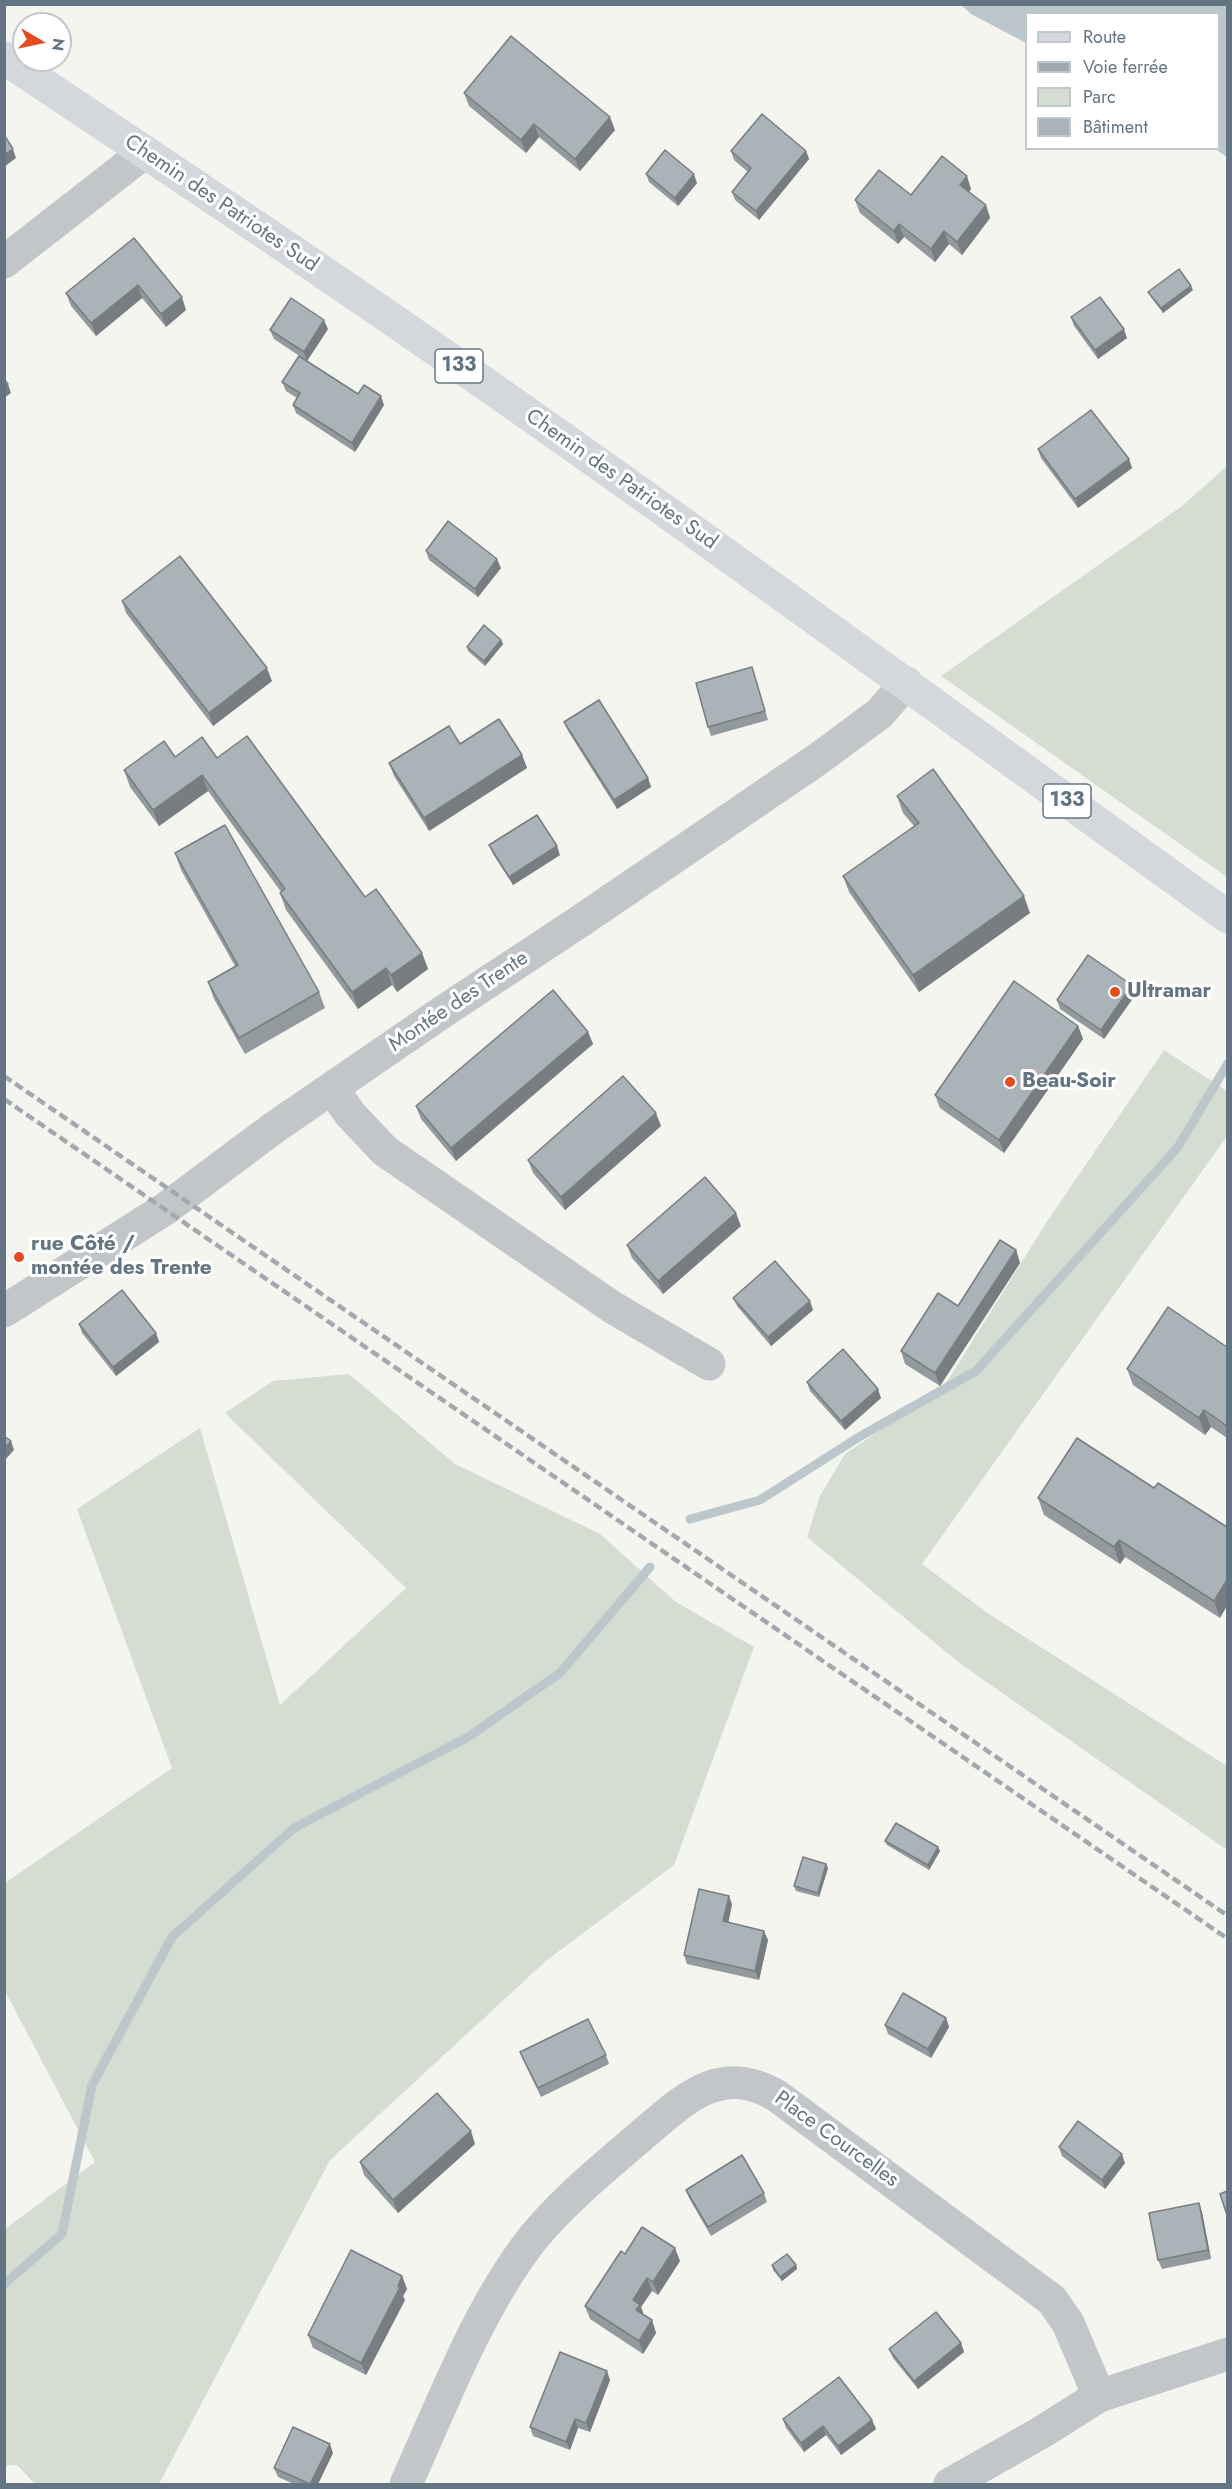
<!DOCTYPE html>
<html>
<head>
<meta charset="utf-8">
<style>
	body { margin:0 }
	#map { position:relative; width:1232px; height:2489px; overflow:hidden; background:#f5f5f0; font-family:Jost,sans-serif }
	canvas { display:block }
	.frame { position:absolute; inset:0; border:6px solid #637582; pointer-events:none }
	.legend { position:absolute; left:1025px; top:12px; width:195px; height:138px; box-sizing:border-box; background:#fff; border:2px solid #c1c8cd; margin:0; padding:8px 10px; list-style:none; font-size:18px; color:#637582 }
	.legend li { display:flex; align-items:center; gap:12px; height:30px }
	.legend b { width:30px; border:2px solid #c1c8cd }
	.north { position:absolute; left:12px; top:12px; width:60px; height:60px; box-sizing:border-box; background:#fff; border:2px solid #c1c8cd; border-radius:50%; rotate:99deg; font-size:16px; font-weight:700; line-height:24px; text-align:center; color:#637582 }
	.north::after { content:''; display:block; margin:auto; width:21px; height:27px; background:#e64b1f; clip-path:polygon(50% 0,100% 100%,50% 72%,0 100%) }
</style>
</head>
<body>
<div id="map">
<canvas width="1232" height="2489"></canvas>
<div class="frame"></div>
<ul class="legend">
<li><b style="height:8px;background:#d4d8dc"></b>Route</li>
<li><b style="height:8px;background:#a2a9ae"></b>Voie ferrée</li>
<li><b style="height:16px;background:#d5dcd1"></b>Parc</li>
<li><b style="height:16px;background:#aab3b7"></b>Bâtiment</li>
</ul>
<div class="north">N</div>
</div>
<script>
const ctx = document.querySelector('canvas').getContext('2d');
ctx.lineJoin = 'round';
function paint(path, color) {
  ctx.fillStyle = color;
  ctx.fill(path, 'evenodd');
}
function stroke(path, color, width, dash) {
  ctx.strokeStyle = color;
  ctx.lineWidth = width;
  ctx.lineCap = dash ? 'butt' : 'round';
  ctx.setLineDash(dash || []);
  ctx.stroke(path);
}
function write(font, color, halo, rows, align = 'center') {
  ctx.font = font + ' Jost,sans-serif';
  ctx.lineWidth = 6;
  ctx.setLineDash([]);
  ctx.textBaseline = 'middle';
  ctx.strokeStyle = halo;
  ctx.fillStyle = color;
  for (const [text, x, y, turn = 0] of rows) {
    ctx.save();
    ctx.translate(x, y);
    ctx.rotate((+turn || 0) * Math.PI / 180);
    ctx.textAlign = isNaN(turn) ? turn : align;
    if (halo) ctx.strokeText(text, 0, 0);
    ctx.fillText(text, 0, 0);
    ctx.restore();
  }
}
const green = new Path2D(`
	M1227,466V877L941,676L1182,506Z
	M1164,1050L1227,1091V1136L922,1564L989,1614L1227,1766V1850L958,1662L807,1537L820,1496L845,1454L943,1388L1048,1220Z
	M349,1374L455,1464L600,1534L676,1602L754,1647L674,1865L547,1960L330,2160L159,2484H35L17,2465L5,2466V2229L95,2162L5,1991V1883L172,1768L77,1509L200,1428L280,1705L406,1588L225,1413L273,1381Z`);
const water = new Path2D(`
	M961,5H1227V157L1215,149L1218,148V14H1026V43L971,14Z`);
const stream = new Path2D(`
	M690,1519L760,1500L859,1437L976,1371L1178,1147L1228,1063
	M4,2284L62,2234L92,2085L172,1937L294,1828L468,1737L560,1673L650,1567`);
const minor = new Path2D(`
	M4,262L145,152
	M332,1088L350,1114L385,1151L612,1307L709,1364
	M4,1311L165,1209L275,1127L444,1011L579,922L818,759L880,713L906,683
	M406,2484C442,2405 479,2306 533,2238C565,2199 604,2168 642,2135C685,2099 720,2062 777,2096L1052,2300L1068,2323L1099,2396
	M950,2484L1042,2432L1099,2396L1228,2354`);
const major = new Path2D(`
	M4,58C175,172 346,286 514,404C754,572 990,746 1228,917`);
const rail = new Path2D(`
	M4,1076L1228,1916
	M4,1099L1228,1939`);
const wall = new Path2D(`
	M464,93L615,130L580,171L539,137L526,153L469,106Z
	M731,151H806L809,159L759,220L735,200L732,192L748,172L734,160Z
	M646,174L697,183L678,206L649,182Z
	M971,189L969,192L986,205L990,218L962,255L949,244L935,262L904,237L898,244L860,213L855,200Z
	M134,238L186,310L166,327L142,298L96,336L71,306L66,293Z
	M1193,290L1163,313L1150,296L1148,292Z
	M1071,317L1127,338L1098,359L1074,326Z
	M328,329L307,361L274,339L270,330Z
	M282,382L358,394L384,405L355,452L296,413L293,405L297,398L286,391Z
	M1038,449L1129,459L1132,468L1078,508L1041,458Z
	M426,551L501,568L478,597L429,560Z
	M122,601L272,681L213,726L126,613Z
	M501,640L503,644L485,666L468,651L467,647Z
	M752,667L768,720L711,736L708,727Z
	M564,722L648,778L651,787L617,809L568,731Z
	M460,744L522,755L527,768L429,831L394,776L389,763Z
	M175,757L217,758L422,953L428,969L397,992L392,985L358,1009L286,910L280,893L281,892L208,791L159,826L130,787L124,770Z
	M897,796L1030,913L919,992L849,892L843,876L914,826L903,813Z
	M489,845L560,855L513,885L493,854Z
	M175,853L319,992L325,1008L245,1054L214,999L208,982L235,966L181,870Z
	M1136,994L1104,1039L1060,1009L1057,1000Z
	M1078,1026L1083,1039L1004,1153L940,1108L935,1095Z
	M588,1032L593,1044L456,1161L421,1119L416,1106Z
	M661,1126L565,1210L533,1173L528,1160Z
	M741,1226L663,1294L632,1258L627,1245Z
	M1016,1250L1020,1263L940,1386L905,1364L901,1351L958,1306Z
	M733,1298L813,1310L771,1346L737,1306Z
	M79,1324L156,1333L159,1342L116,1376L82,1333Z
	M1227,1347V1438L1211,1427L1205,1435L1133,1385L1127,1369Z
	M807,1382L881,1398L845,1430L810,1391Z
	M1154,1488L1227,1527L1220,1618L1125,1557L1120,1564L1044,1515L1038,1498Z
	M885,1841L938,1847L940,1851L929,1870L887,1845Z
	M828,1868L819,1897L796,1891L794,1886Z
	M732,1904L728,1922L768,1940L759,1980L687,1964L684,1955Z
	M946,2018L949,2027L931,2058L888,2034L885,2025Z
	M520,2052L606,2055L609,2064L541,2097L523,2060Z
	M475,2144L398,2213L364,2175L360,2162Z
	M1059,2147L1125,2163L1105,2189L1062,2156Z
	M686,2190L764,2193L767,2202L711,2236L689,2198Z
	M1199,2203L1202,2212L1211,2259L1162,2269L1158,2260Z
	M625,2254L680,2261L658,2295L652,2291L641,2307L644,2316L652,2320L656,2333L643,2354L590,2319L585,2306Z
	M772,2265H796L797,2269L782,2281L773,2270Z
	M402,2276L407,2289L403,2296L405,2300L366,2375L313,2348L308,2335Z
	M961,2343L964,2352L918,2389L893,2358L889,2349Z
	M610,2380L590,2432L578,2428L570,2450L533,2436L530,2427Z
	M783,2419L872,2420L876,2429L841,2455L826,2435L804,2452L786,2428Z
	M333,2453L318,2484H294L278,2477L274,2468Z`);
const shadedWall = new Path2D(`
	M610,117L615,130L580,171L575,159Z
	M534,124L539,137L526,153L521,140Z
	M13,149L16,158L4,167V155Z
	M806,151L809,159L759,220L756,211Z
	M694,174L697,183L678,206L675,198Z
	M967,176L971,189L965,198L960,185Z
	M986,205L990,218L962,255L957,242Z
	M899,224L904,237L898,244L894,231Z
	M944,231L949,244L935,262L931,249Z
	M138,285L142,298L96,336L91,323Z
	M1191,286L1193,290L1163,313L1161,308Z
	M182,297L186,310L166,327L161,314Z
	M324,320L328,329L307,361L304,352Z
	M1124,329L1127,338L1098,359L1095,350Z
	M8,384L11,393L4,398V386Z
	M381,396L384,405L355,452L352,443Z
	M1129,459L1132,468L1078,508L1075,499Z
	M497,559L501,568L478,597L475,589Z
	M501,640L503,644L485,666L484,661Z
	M267,668L272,681L213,726L209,713Z
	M522,755L527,768L429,831L424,818Z
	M202,775L208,791L159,826L153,810Z
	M648,778L651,787L617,809L614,800Z
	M557,846L560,855L513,885L509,877Z
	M1024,896L1030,913L919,992L913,975Z
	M422,953L428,969L397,992L391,975Z
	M386,968L392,985L358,1009L352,992Z
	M1132,985L1136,994L1104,1039L1101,1030Z
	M1078,1026L1083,1039L1004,1153L999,1140Z
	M588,1032L593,1044L456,1161L451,1148Z
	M656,1113L661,1126L565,1210L561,1197Z
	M736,1213L741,1226L663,1294L658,1281Z
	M1016,1250L1020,1263L940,1386L935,1373Z
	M810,1301L813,1310L771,1346L768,1337Z
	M156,1333L159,1342L116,1376L113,1367Z
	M878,1389L881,1398L845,1430L841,1421Z
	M1204,1410L1211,1427L1205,1435L1199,1418Z
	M11,1441L14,1450L4,1461V1449Z
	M1119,1540L1125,1557L1120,1564L1114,1547Z
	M1227,1580V1606L1220,1618L1214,1601Z
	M938,1847L940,1851L929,1870L928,1865Z
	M826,1864L828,1868L819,1897L818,1893Z
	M729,1896L732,1904L727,1930L723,1921Z
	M764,1931L768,1940L759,1980L755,1971Z
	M946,2018L949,2027L931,2058L928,2049Z
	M471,2131L475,2144L398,2213L393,2200Z
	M1122,2154L1125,2163L1105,2189L1102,2180Z
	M1199,2203L1202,2212L1211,2259L1208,2250Z
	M675,2248L680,2261L658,2295L653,2282Z
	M796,2265L797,2269L782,2281L780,2277Z
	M402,2276L407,2289L403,2296L405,2300L366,2375L361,2363Z
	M647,2278L652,2291L641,2307L645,2318L641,2323L633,2300Z
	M652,2320L656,2333L643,2354L639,2341Z
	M961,2343L964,2352L918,2389L914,2381Z
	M607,2371L610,2380L590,2432L586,2423Z
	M575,2419L578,2428L570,2450L566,2442Z
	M872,2420L876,2429L841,2455L838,2446Z
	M823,2426L826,2435L804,2452L801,2443Z
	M330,2444L333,2453L318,2484H310Z`);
const building = new Path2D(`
	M511,36L610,117L575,159L534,124L521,140L464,93Z
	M762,114L806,151L756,211L732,192L751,168L731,151Z
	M4,135L13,149L4,155Z
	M665,150L694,174L675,198L646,174Z
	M942,156L967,176L960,185L986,205L957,242L944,231L931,249L899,224L894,231L855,200L879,170L911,195Z
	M134,238L182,297L161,314L138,285L91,323L66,293Z
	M1179,269L1191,286L1161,308L1148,292Z
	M1100,297L1124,329L1095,350L1071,317Z
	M291,298L324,320L304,352L270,330Z
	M299,356L358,394L364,385L381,396L352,443L293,405L300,393L282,382Z
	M4,379L8,384L4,386Z
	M1091,410L1129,459L1075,499L1038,449Z
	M448,521L497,559L475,589L426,551Z
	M180,556L267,668L209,713L122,601Z
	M484,625L501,640L484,661L467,647Z
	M752,667L765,711L708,727L696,683Z
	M599,700L648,778L614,800L564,722Z
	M499,719L522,755L424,818L389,763L449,726L460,744Z
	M247,736L365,897L376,889L422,953L391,975L386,968L352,992L280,893L285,889L202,775L153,810L124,770L164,741L175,757L202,737L217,758Z
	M933,769L1024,896L913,975L843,876L919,823L897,796Z
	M537,815L557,846L509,877L489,845Z
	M225,825L319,992L239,1038L208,982L238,965L175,853Z
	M1088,955L1132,985L1101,1030L1057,1000Z
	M1014,981L1078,1026L999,1140L935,1095Z
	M553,990L588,1032L451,1148L416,1106Z
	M623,1076L656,1113L561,1197L528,1160Z
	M705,1177L736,1213L658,1281L627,1245Z
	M1000,1240L1016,1250L935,1373L901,1351L938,1293L958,1306Z
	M775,1261L810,1301L768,1337L733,1298Z
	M122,1290L156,1333L113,1367L79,1324Z
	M1168,1307L1227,1347V1426L1204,1410L1199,1418L1127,1369Z
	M843,1349L878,1389L841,1421L807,1382Z
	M4,1436L11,1441L4,1449Z
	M1077,1438L1154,1488L1158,1483L1227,1527V1580L1214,1601L1119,1540L1114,1547L1038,1498Z
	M896,1823L938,1847L928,1865L885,1841Z
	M803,1857L826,1864L818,1893L794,1886Z
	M699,1889L729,1896L723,1921L764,1931L755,1971L684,1955Z
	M903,1993L946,2018L928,2049L885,2025Z
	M588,2019L606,2055L538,2088L520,2052Z
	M437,2093L471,2131L393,2200L360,2162Z
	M1078,2121L1122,2154L1102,2180L1059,2147Z
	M742,2155L764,2193L708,2227L686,2190Z
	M1227,2191V2215L1220,2194Z
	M1199,2203L1208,2250L1158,2260L1149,2213Z
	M642,2227L675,2248L653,2282L647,2278L633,2300L640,2305L636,2310L652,2320L639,2341L585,2306L621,2251L625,2254Z
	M351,2250L402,2276L398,2286L400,2287L361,2363L308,2335Z
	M787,2254L796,2265L780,2277L772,2265Z
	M936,2312L961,2343L914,2381L889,2349Z
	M560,2352L607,2371L586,2423L575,2419L566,2442L530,2427Z
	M839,2377L872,2420L838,2446L823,2426L801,2443L783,2419Z
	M293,2427L330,2444L310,2484L274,2468Z`);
const markers = [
	[1115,992,6,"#e64b1f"],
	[1010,1082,6,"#e64b1f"],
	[19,1257,6,"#e64b1f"]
];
const shields = [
	[459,366,48],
	[1067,801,48]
];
const shieldNames = [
	["133",459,366],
	["133",1067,801]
];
const streetNames = [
	["Chemin des Patriotes Sud",221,204,34],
	["Chemin des Patriotes Sud",621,480,35],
	["Montée des Trente",459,1002,-34],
	["Place Courcelles",836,2140,36]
];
const poiNames = [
	["Ultramar",1127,992],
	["Beau-Soir",1022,1082],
	["rue Côté /",31,1245],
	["montée des Trente",31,1269]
];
paint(green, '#d5dcd1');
paint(water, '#bbc7cb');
stroke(stream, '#bbc7cb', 9);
stroke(minor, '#c2c6c9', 33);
stroke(major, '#d4d8dc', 33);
stroke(rail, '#a2a9ae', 4.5, [9, 4.5]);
paint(wall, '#929a9d');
paint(shadedWall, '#777d80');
paint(building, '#aab3b7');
stroke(building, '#777d80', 1.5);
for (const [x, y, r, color] of markers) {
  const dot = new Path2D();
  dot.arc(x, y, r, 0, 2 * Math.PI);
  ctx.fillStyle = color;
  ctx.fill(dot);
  stroke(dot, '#fff', 2);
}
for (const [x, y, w] of shields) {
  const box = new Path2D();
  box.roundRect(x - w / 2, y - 17, w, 34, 4.5);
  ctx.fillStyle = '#fff';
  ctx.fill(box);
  stroke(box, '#637582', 1.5);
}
write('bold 20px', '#637582', null, shieldNames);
write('21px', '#637582', '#fff', streetNames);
write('bold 21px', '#637582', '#fff', poiNames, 'left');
</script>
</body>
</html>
